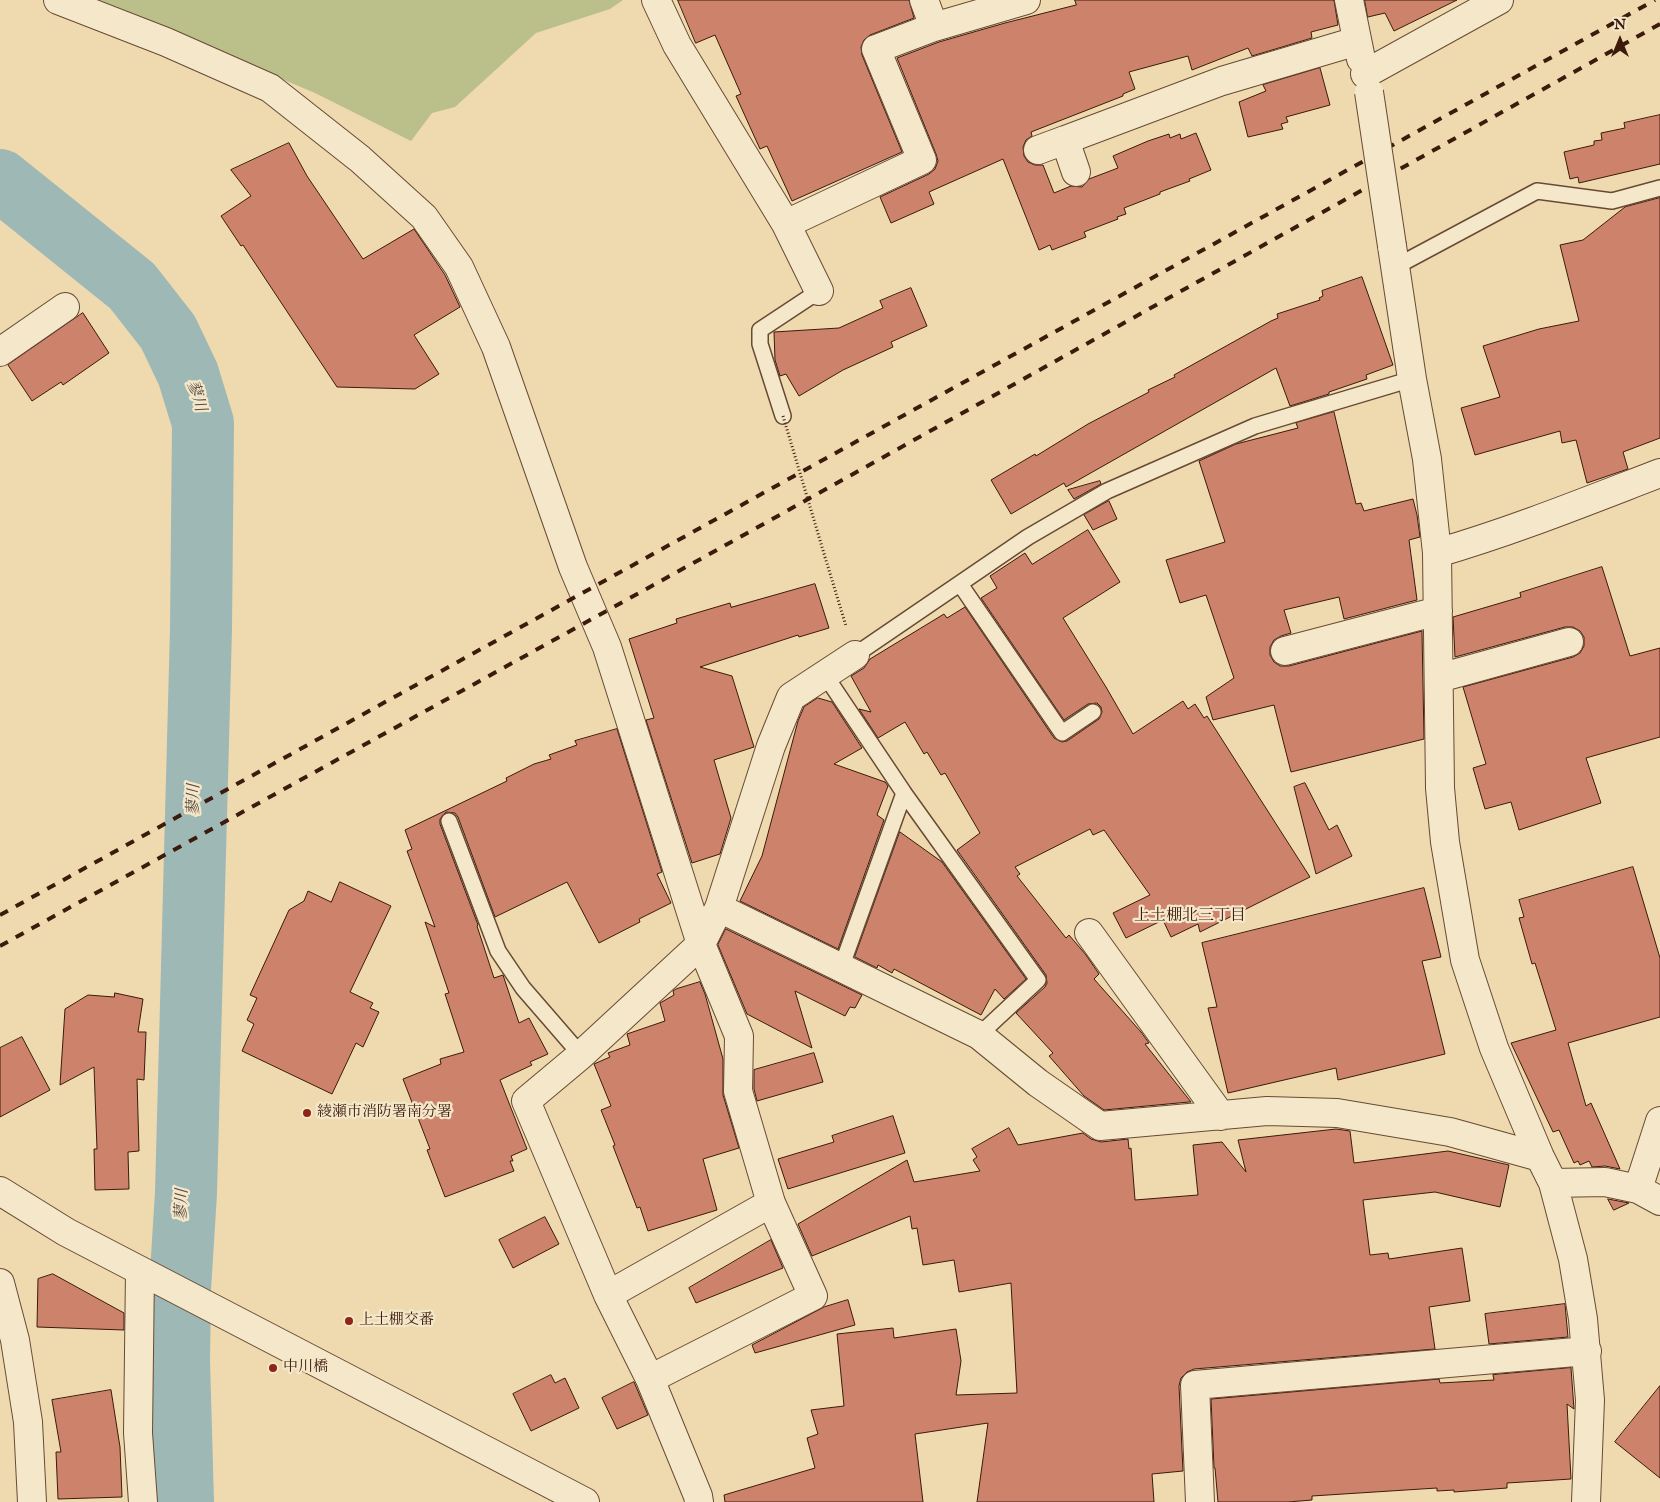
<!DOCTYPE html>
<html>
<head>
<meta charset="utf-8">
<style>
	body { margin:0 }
	#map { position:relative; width:1660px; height:1502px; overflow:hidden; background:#eedaae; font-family:"IM FELL English",serif }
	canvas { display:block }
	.north { position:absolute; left:1595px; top:15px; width:50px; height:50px; -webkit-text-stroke:4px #f4e7ca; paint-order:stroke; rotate:0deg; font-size:14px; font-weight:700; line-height:20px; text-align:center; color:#3c1a0c }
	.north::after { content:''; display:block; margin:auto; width:18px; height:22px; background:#3c1a0c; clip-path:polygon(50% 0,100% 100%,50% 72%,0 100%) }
</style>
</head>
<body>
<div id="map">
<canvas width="1660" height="1502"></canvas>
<div class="north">N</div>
</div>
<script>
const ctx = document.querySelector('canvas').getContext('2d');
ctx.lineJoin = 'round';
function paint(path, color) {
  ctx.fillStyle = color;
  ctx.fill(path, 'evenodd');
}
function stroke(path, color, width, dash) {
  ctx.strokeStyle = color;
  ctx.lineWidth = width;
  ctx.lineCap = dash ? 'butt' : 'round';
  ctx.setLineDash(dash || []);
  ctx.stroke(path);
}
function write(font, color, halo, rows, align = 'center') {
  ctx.font = font + ' "IM FELL English","Noto Serif JP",serif';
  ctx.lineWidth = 4.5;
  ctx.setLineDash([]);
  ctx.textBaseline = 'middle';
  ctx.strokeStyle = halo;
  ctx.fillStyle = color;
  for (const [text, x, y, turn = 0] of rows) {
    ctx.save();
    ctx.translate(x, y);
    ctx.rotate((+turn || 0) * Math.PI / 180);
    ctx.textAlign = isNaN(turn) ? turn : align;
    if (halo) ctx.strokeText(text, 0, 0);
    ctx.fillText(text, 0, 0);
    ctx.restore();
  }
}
const green = new Path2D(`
	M95,0H623L610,9L536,33L455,107L432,113L411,141L315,93Z`);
const river = new Path2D(`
	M0,180L132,286L168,332L188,374L203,423L201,629L193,928L186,1193L180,1289L179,1360L183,1502`);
const building = new Path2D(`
	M678,0H909L914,18L870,35L864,40L861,47L862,55L902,152L792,201L767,146L760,149L736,96L741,94L715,35L696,43Z
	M1075,0H1334L1338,25L1311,32L1312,38L1252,56L1248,48L1192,70L1188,56L1129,72L1135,89L1123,94V96L1031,132L1032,136L1026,140L1023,147L1024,156L1028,162L1035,165H1043L1054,193L1071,186L1082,187L1089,179L1118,168L1113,156L1148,141L1169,134L1170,138L1180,134L1181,139L1196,133L1211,170L1194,177L1189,179L1190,181L1160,192V194L1124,208L1126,214L1117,217L1118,219L1084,232L1086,237L1052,250L1050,245L1039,250L1003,159L929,192L934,204L891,223L880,197L929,174L935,169L938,161L936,154L897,58L939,42L1005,23L1076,5Z
	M1365,0H1457L1394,31L1385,13L1368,17Z
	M1320,68L1330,105L1286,117L1288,122L1281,124L1283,129L1248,137L1239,102L1266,91L1263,85Z
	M1660,115V164L1579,183L1578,177L1570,179L1564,152L1594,145V141L1602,140L1601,133L1625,128L1624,123Z
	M289,143L307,176L363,259L414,229L445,275L460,307L414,335L439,374L415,389L337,387L243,245L241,246L221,216L251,196L231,170Z
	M1660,198V438L1623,452L1628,469L1587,483L1576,440L1562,443L1560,431L1475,455L1461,408L1500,397L1483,346L1539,329L1579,321L1560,245L1583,240L1625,207Z
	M1362,277L1393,365L1366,375L1367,379L1329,392V394L1290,406L1276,368L1066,487L1064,483L1011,514L991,480L1035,454L1036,456L1088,424L1149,392L1148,390L1175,377L1174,375L1271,321L1278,318L1277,314L1320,300L1319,298L1323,296L1322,291Z
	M911,288L927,326L891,342L893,347L843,370L799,396L786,374L780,376L775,360L774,332L839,328L883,308L880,301Z
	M83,313L109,353L63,385L61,382L32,401L8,365Z
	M1334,412L1356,504L1361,503L1364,511L1413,499L1417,515L1420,537L1409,540L1417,600L1344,619L1339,597L1284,610L1291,633L1281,636L1274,640L1270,647V655L1274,662L1280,666H1289L1422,631L1424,739L1291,772L1274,705L1213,720L1206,697L1234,678L1206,595L1180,603L1166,560L1225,542L1199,461L1236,444L1298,428L1296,423Z
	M1100,481L1101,484L1074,499L1068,490Z
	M1109,501L1117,519L1093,530L1084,515Z
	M1088,530L1120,582L1063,618L1106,687L1133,734L1183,701L1188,709L1195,704L1204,718L1207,716L1310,877L1200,932L1198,924L1171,937L1163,920L1126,938L1113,913L1150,895L1104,830L1093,835L1090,829L1015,867L1020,874L1017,876L1066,938L1069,935L1086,955L1099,974L1094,979L1141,1032L1149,1043L1145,1044L1191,1102H1189L1104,1110L1084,1096L1049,1056L1053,1053L1016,1013L1045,987L1047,983L1046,975L957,850L980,833L945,773L941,775L927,752L924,754L905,722L878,738L859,709L871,712L851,676L864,668L870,659L944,614L947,618L965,607L1054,738L1062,742L1067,741L1099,719L1102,712L1101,707L1097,703L1088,704L1064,720L981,598L997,588L990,576L1025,553L1032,564Z
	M1602,567L1630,656L1660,648V737L1586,758L1601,803L1519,830L1511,802L1485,809L1473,768L1486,764L1463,687L1573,657L1580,653L1584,646V637L1580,631L1573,627H1565L1455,657L1453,617L1521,597L1520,593Z
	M815,584L829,628L799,637L798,635L700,667L732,676L754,747L714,760L731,818L720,854L692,863L646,720L654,718L629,639L677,623L676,619L730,603L731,607Z
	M818,698L832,702L862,748L834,764L885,782L888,786L877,815L884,820L838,949L740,901L762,856L798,721L804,707Z
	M617,729L662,872L657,874L671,903L639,919L640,922L599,943L567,882L495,917L458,817L455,813L446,812L440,819V824L478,925L477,926L494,978L503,975L519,1023L529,1018L548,1054L530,1062L532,1065L500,1080L527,1149L511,1156L513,1161H510L514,1171L445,1197L427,1150L430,1149L403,1079L441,1064L440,1059L464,1052L445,994L449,993L425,922L435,927L407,851L412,849L405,830L507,781L506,778L534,764L551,759L549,755L577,745L575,741Z
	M1305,783L1329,830L1337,825L1352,856L1316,874L1294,787Z
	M900,832L942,862L1026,979L1004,999L995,989L981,1015L894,969L892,973L878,965L877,968L855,957Z
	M1633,867L1660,958V1017L1568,1043L1586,1106L1591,1103L1620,1169L1605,1166L1592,1167L1589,1161L1580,1165L1578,1161L1574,1163L1559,1130L1553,1132L1511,1043L1556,1030L1535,963L1532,964L1519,918L1524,917L1519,900Z
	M340,882L391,906L350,992L373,1003L370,1008L379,1012L363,1047L356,1043L332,1094L242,1051L254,1024L247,1020L257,998L250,995L289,910L304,901L308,891L331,902Z
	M1424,888L1441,957L1422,961L1445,1054L1338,1080L1336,1068L1228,1093L1208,1008L1217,1007L1202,943Z
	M726,929L862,995L855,1008L850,1007L845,1016L795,991L812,1048L747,1014L718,945Z
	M700,982L705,994L723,1059V1095L739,1148L703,1159L717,1210L648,1231L640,1207L637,1208L613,1146L615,1145L601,1110L611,1106L594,1064L610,1057L608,1053L630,1045L627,1034L665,1021L660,1003L674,995L673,991L676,989Z
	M115,993L143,999L138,1032H146L144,1080L137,1079L139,1151L128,1152L129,1189L95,1190L94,1149H97L94,1067L60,1085L65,1009L88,995L114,997Z
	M22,1037L50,1090L0,1117V1048Z
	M814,1053L823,1082L757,1101L754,1089V1070Z
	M893,1116L905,1153L788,1189L778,1159L834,1142L832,1136Z
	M1009,1128L1018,1145L1083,1133L1091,1139L1101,1142L1128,1139L1129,1149L1131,1148L1135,1200L1198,1195L1193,1145L1222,1142L1246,1172L1238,1140L1336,1129L1350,1131L1354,1163L1448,1151L1509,1165L1500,1207L1435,1192L1363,1200L1370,1255L1388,1253L1389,1259L1462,1248L1470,1301L1429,1307L1435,1349L1194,1369L1187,1372L1181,1378L1179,1386L1183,1471L1152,1474L1154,1502H977L988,1423L915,1434L923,1502H725L724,1495L815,1468L807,1438L818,1434L811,1410L844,1406L837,1334L893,1328L894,1338L956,1329L961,1361L956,1395L1017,1393L1011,1283L959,1292L954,1260L923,1265L917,1228L912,1229L910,1216L812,1256L798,1224L907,1160L914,1182L980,1171L973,1160L977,1157L972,1149Z
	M1608,1199L1629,1203L1614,1210Z
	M545,1217L559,1244L513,1268L499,1240Z
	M771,1240L783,1268L696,1303L689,1288Z
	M53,1274L124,1313V1330L37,1327L38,1279Z
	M848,1300L855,1325L755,1353L752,1345L824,1307Z
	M1565,1304L1568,1337L1489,1344L1485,1314Z
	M1571,1368L1574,1409L1567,1404L1571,1479L1507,1483V1488L1454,1492V1490L1437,1491V1488L1312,1496V1500L1288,1502H1218L1215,1468H1214L1211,1399L1439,1379L1440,1383L1494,1380L1493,1375Z
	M551,1375L555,1383L565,1378L579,1408L531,1431L513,1394Z
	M634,1382L648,1415L617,1429L602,1398Z
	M1660,1386V1478L1615,1442Z
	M111,1390L120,1447L122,1497L58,1499L56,1452H61L52,1400Z`);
const path = new Path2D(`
	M825,557L846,626`);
const service = new Path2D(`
	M1395,267L1537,191L1612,201L1660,188
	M783,416L760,344V330L819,291
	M960,584L1062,733L1093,712
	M855,655L1028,537L1107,491L1255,426L1412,379
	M825,675L904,793L1038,980L979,1035
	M449,821L498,951L523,988L581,1055
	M841,968L904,793`);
const minor = new Path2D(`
	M58,0L166,42L270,88L360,159L424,217L459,267L496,347L573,567L607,647L701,944L739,1036L738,1091L771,1203L813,1296L650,1379
	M656,0L677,45L786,224L819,291
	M924,0L934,27L1026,0
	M1349,0L1361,59
	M1365,74L1499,0
	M1038,150L1065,140
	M1076,172L1065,140L1222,81L1357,41
	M786,224L922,160L876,49L934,27
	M1392,246L1412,379L1427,459L1437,553L1440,788L1445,842L1465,960L1494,1048L1540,1157L1553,1183L1573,1259L1583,1319L1590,1400L1586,1502
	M0,352L65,307
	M1437,553C1513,531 1587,501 1660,473
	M1285,651L1438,611
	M1439,678L1569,642
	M719,908L979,1035L1038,1083L1100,1126L1267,1111L1337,1113L1450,1132L1540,1157
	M1089,933L1221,1116
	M1553,1183L1605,1182L1638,1189L1660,1201
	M1638,1189L1660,1121
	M140,1271L138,1433L143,1502
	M0,1283L15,1340L28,1422L32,1502
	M608,1295L771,1203
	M699,1502L698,1496L650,1379L608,1295L526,1101L581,1055L701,944L719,908L771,746L791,697L855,655
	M1200,1502L1195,1385L1587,1351`);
const tertiary = new Path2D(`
	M0,1191L66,1232L585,1502`);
const rail = new Path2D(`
	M0,915L1655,0
	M0,946L715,551L1660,24`);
const pathBridge = new Path2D(`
	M783,416L825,557`);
const minorBridge = new Path2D(`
	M1369,92L1392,246`);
const markers = [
	[307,1113,5,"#8f2418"],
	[349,1321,5,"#8f2418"],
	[273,1368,5,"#8f2418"]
];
const poiNames = [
	["綾瀬市消防署南分署",317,1113],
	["上土棚交番",359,1321],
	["中川橋",283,1368]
];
const waterNames = [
	["蓼川",195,396,73],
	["蓼川",195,800,-89],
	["蓼川",183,1205,-88]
];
const neighbourhoodNames = [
	["上土棚北三丁目",1190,917]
];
paint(green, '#bbbf89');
stroke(river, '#9eb8b5', 62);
paint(building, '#cc826b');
stroke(building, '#3c1a0c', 1);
stroke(service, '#684a34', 18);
stroke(minor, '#684a34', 30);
stroke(tertiary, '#684a34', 30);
stroke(path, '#3c1a0c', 3, [1, 2.5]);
stroke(service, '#f4e7ca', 15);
stroke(minor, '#f4e7ca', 28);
stroke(tertiary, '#f4e7ca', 28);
stroke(rail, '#3c1a0c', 4, [9, 9]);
stroke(minorBridge, '#684a34', 30, []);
stroke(pathBridge, '#3c1a0c', 3, [1, 2.5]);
stroke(minorBridge, '#f4e7ca', 28);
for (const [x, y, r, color] of markers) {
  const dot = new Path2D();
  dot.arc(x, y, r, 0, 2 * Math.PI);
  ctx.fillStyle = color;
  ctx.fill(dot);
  stroke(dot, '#f4e7ca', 2);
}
write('15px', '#3c1a0c', '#f4e7ca', poiNames, 'left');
write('italic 16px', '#59493f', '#f4e7ca', waterNames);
write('16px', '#3c1a0c', '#f4e7ca', neighbourhoodNames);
</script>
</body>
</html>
